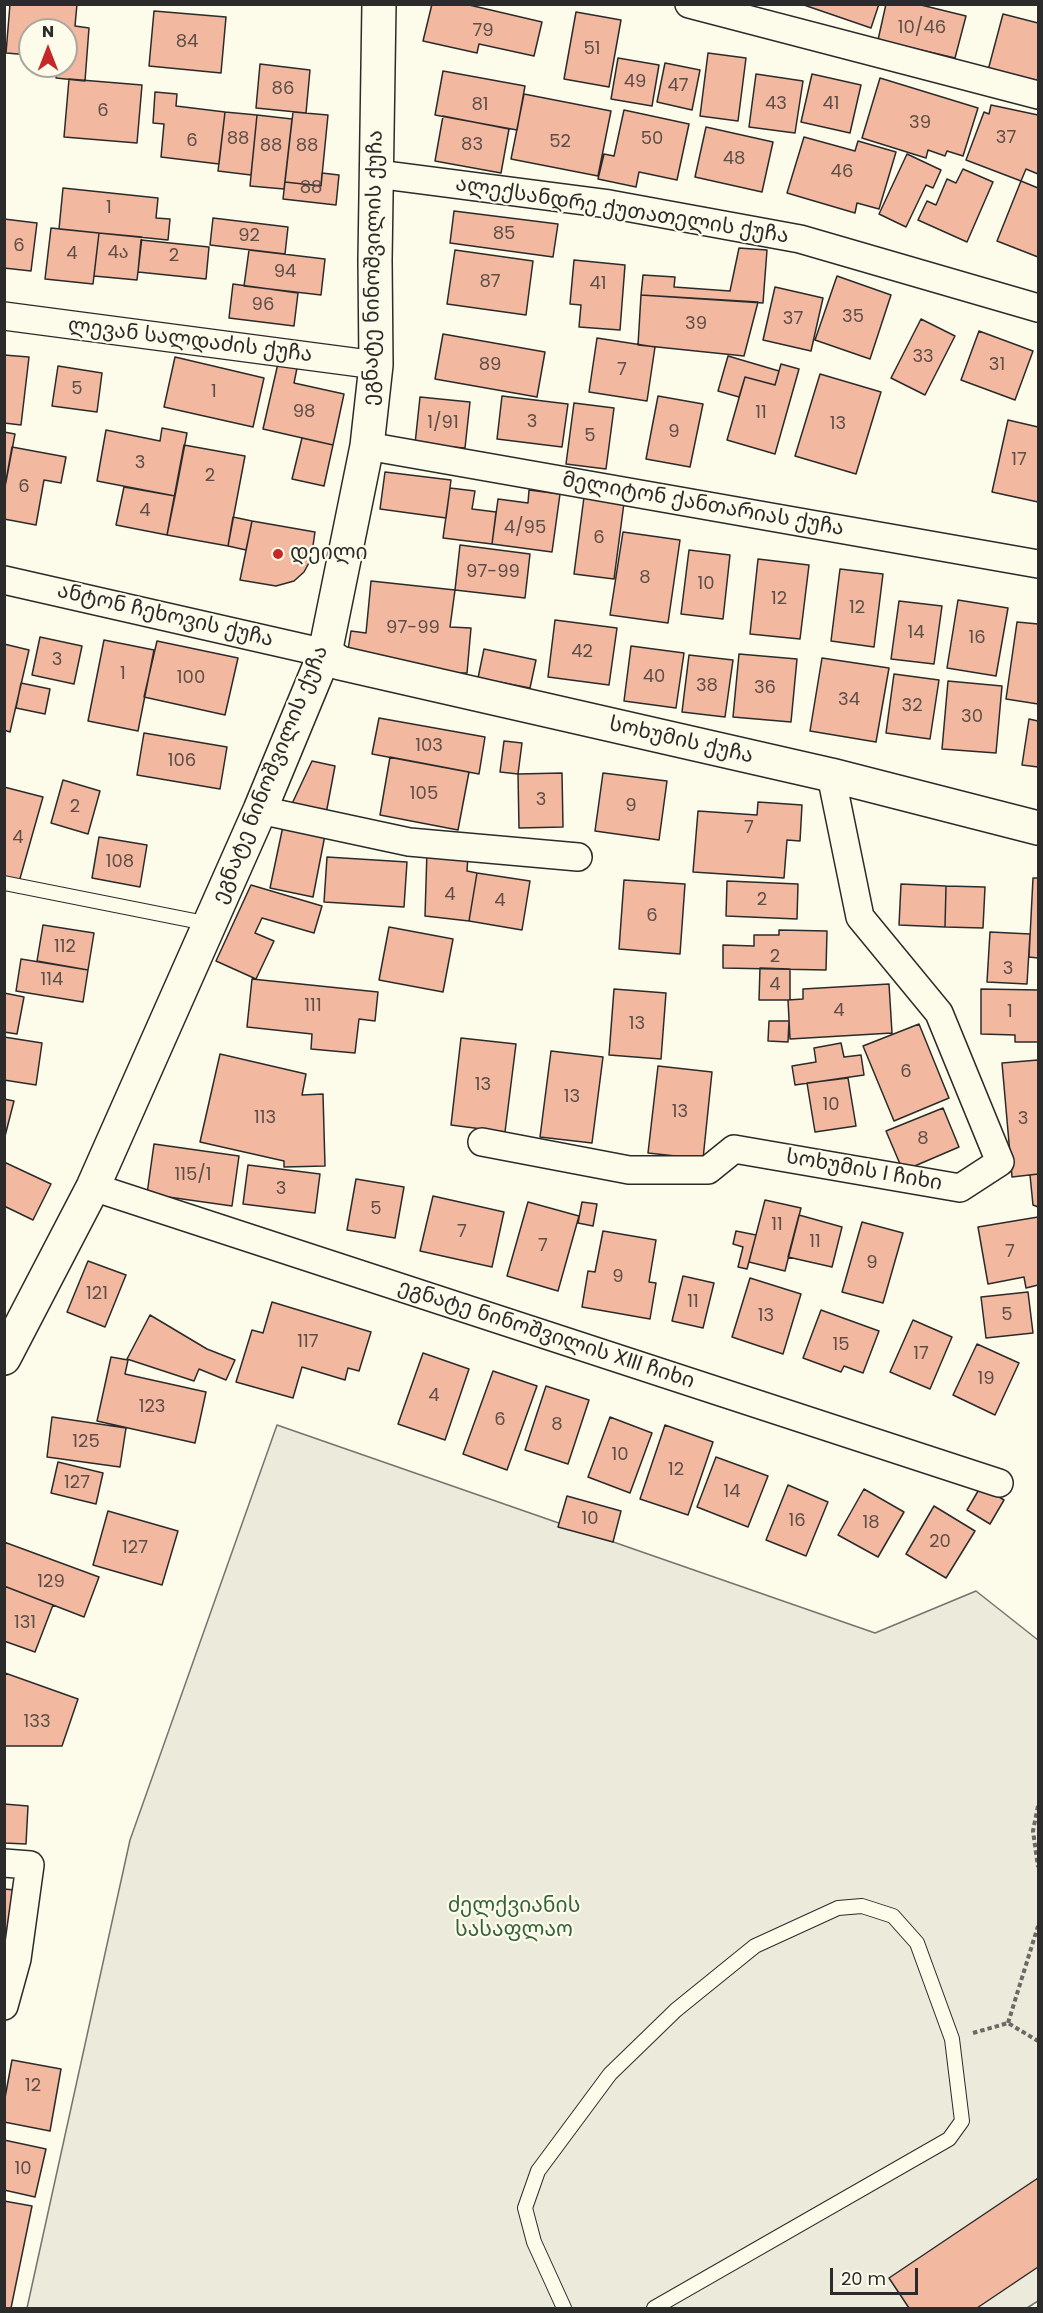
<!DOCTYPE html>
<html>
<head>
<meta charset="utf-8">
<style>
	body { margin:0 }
	#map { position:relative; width:1043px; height:2313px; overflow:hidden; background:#fdfbea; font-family:Poppins,sans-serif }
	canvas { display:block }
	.frame { position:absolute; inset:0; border:6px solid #2b2b2b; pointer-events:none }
	.north { position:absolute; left:18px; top:18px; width:60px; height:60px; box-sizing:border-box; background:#fdfbea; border:2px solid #a9a89e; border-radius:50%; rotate:0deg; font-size:16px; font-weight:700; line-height:24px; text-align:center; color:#2b2b2b }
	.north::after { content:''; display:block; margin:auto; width:21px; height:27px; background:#c62828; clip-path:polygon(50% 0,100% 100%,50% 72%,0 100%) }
	.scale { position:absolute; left:830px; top:2268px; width:88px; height:27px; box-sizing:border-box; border:3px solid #2b2b2b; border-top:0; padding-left:8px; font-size:18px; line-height:21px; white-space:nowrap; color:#2b2b2b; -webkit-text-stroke:4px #fdfbea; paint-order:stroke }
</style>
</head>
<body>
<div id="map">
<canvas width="1043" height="2313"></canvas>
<div class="frame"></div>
<div class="north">N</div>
<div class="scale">20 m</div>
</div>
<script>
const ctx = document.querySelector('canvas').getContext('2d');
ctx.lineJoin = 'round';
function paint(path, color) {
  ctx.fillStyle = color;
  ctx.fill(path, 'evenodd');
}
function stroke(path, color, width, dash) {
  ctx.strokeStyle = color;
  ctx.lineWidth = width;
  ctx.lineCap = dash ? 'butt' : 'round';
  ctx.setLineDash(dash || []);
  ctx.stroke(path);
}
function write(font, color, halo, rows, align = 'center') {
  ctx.font = font + ' Poppins,"Noto Sans Georgian",sans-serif';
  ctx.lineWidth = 4.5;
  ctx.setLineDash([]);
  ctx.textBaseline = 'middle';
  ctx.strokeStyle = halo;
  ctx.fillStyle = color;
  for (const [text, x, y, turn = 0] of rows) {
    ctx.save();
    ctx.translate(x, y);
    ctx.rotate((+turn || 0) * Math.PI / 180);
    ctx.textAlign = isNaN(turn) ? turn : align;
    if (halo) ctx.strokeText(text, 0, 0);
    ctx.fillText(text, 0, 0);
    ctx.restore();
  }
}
const green = new Path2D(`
	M277,1425L875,1633L976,1591L1038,1640V2301L1027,2308H27L130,1840Z`);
const building = new Path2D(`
	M10,4H77L75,26L89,28L85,81L56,78L58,66H66V30H30V55L6,53Z
	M432,4H465L542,22L534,56L479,44L477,53L423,41Z
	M801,4H879L871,28Z
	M886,4H917L966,16L955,58L878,40Z
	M154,11L226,17L221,73L149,66Z
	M576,12L621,20L609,87L564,79Z
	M1003,14L1038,23V87L987,74Z
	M708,53L746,58L738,121L700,116Z
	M618,58L659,65L652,106L611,99Z
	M665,63L700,70L692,110L657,102Z
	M260,64L310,70L306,113L256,108Z
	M443,71L525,86L517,130L435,115Z
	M756,74L803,81L795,133L749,127Z
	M812,74L861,85L850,133L801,122Z
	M880,78L978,108L963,156L947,151L945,156L928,150L926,158L862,138Z
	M69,79L142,85L137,143L64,137Z
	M155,92L177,94L176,106L225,112L219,164L161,157L164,124L153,123Z
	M524,94L611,111L598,176L511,159Z
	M991,105L1038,115V174L1026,169L1021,181L966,160L984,112L989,114Z
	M624,110L689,124L677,180L639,172L636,187L598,179L604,154L614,156Z
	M225,112L257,115L251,175L218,171Z
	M293,112L328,115L321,186L285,182Z
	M257,115L292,119L284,189L250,186Z
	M443,116L509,129L501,173L435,161Z
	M706,127L773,142L762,192L695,177Z
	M804,137L855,151L858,141L896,152L879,209L857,203L855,213L787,193Z
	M907,154L941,170L933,188L926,185L906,227L879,214Z
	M963,169L993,182L967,242L918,220L927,201L936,205L947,179L956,183Z
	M322,173L339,175L336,205L283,199L285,182L321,186Z
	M1021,181L1038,188V257L997,241Z
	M63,188L158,198L156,218L170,219L168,240L59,229Z
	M454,211L558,224L553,257L450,243Z
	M213,218L288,227L285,254L210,245Z
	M4,219L37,223L31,271L4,268Z
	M51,228L99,233L93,284L45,279Z
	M99,233L142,237L137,280L94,276Z
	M141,240L209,247L206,279L138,272Z
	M739,248L767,250L763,303L641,295L643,275L675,277L674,287L730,291Z
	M249,250L325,259L321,295L244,286Z
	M455,250L533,261L526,315L447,304Z
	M574,260L625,265L620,330L579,327L581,305L570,304Z
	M837,276L891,295L870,359L815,340Z
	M233,284L298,293L294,326L229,318Z
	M775,287L823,298L811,351L763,340Z
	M641,295L758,302L744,356L638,345Z
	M921,319L955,336L925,395L891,378Z
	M979,331L1033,351L1015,400L961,380Z
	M443,334L545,352L537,397L435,379Z
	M597,338L655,347L647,401L589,392Z
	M4,355L29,357L21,425L4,423Z
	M728,356L779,371L775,385L745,377L739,397L718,391Z
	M175,357L264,378L253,427L164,407Z
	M279,359L298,363L294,383L344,394L333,445L263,429Z
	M781,364L799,369L775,454L727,440L745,377L775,385Z
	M58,366L102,373L97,412L52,406Z
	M820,374L881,392L856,474L795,456Z
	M502,396L568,404L562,447L497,439Z
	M658,396L703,404L690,467L646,459Z
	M420,397L470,402L465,448L415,444Z
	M574,403L614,408L606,469L566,464Z
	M1008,420L1038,427V502L992,492Z
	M162,428L187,433L175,496L97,481L106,430L160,441Z
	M4,432L15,434L4,492Z
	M302,438L333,445L324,486L292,479Z
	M184,445L245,456L228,546L167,535Z
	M12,447L66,457L61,483L44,480L36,525L4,519V492Z
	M385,472L451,480L446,518L380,509Z
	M124,487L175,496L167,535L116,525Z
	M450,488L475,491L472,509L496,512L492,544L443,538Z
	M529,490L560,494L552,552L492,544L498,499L528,503Z
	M584,497L624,503L614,579L574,574Z
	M233,517L252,521L246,550L228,546Z
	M252,521L315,532L311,559L304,572L294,581L276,586L240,580Z
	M623,532L680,540L668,623L610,615Z
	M460,545L530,554L525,598L455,590Z
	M689,550L730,555L723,619L681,614Z
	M758,559L809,565L800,639L750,634Z
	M840,569L883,574L874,647L831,641Z
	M371,581L455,590L450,627L471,628L467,673H442L347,656L351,631L366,633Z
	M958,600L1008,608L996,676L947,668Z
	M899,601L942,606L934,664L891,659Z
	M555,620L617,628L609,685L548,677Z
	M1017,622L1038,624V704L1006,699Z
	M40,637L82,646L74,684L32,675Z
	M104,640L154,650L138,731L88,721Z
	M157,641L238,658L225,715L144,697Z
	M4,644L29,650L10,732L4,730Z
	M631,646L684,653L676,708L624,701Z
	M484,649L536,660L530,688L478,678Z
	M739,654L797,659L791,722L733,717Z
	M689,655L733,660L725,717L682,712Z
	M822,658L889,668L876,742L810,731Z
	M894,674L939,680L930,739L886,733Z
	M948,681L1002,686L996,753L942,749Z
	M21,683L50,689L45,714L16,708Z
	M379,718L485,737L479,774L372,754Z
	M1029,719L1038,721V767L1022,765Z
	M144,733L227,747L220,789L137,775Z
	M504,741L522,743L518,774L500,772Z
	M390,757L469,772L458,830L380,815Z
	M312,761L335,766L326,814L290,808Z
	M562,773L563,827L519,828L518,774Z
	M603,773L667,781L659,840L595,831Z
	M63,780L100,791L88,834L51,823Z
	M4,787L43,797L19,882L4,878Z
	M758,802L802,805L800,841L787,840L784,878L693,872L698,811L757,815Z
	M283,826L325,835L313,897L270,888Z
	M99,837L147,845L140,887L92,878Z
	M427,850L468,855L467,871L477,873L469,921L425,916Z
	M327,857L407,862L404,907L324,902Z
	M477,873L530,881L522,930L469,921Z
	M1033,878H1038V958L1029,957Z
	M624,880L685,884L680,954L619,949Z
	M727,881L798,884L797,919L726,916Z
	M901,884L946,886L945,927L899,925Z
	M251,885L322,906L314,933L262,918L255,933L274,941L256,979L216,961Z
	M946,886L985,887L983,928L945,927Z
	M43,925L94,933L88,970L37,961Z
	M389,927L453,939L443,992L379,980Z
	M779,930L827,931L826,970L723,968V945L754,946V935H779Z
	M990,932L1030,934L1027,984L987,982Z
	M21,959L88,970L83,1002L16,991Z
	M760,968L790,969V1000H759Z
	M252,979L378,992L375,1021L359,1019L355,1053L311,1049L312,1034L247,1027Z
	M889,984L892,1033L790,1039L788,1000L803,999V989Z
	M614,989L666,993L661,1059L609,1055Z
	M981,989L1038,990V1042H1015V1035L981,1034Z
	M4,993L24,997L17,1034L4,1032Z
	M769,1021H789L788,1042L768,1041Z
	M919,1024L949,1098L894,1121L863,1046Z
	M4,1037L42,1043L36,1085L4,1080Z
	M461,1038L516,1044L505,1132L451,1125Z
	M841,1043L844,1057L861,1055L864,1075L795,1085L792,1066L816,1062L814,1048Z
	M551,1051L603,1057L592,1143L540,1137Z
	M220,1054L306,1074L302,1095L323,1094L325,1166L284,1167V1161L200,1142Z
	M1038,1060V1174L1012,1177L1002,1063Z
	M658,1066L712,1072L703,1159L648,1153Z
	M848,1078L856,1126L815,1132L807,1083Z
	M4,1099L14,1101L4,1140Z
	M943,1108L959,1147L903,1171L886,1131Z
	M154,1144L239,1156L232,1206L147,1194Z
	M4,1162L51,1184L33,1220L4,1206Z
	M248,1165L320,1174L315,1213L243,1204Z
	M1038,1174V1207L1033,1205L1030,1175Z
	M356,1179L404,1187L395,1238L347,1230Z
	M433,1196L504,1212L492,1267L420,1251Z
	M765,1200L801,1208L785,1271L749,1262Z
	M528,1202L579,1216L558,1291L507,1276Z
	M582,1202L597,1204L593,1226L578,1223Z
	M799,1215L842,1227L832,1267L788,1257Z
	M1038,1217V1285L1026,1288L1024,1277L988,1284L978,1227Z
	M862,1222L903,1233L883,1303L842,1292Z
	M603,1231L656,1240L649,1282L656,1283L650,1319L582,1307L588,1271L595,1272Z
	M736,1231L756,1235L747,1269L738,1267L743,1247L733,1244Z
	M88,1261L126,1275L105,1327L67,1312Z
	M683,1276L714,1283L703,1328L672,1321Z
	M750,1278L801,1294L783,1354L732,1337Z
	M1028,1292L1033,1333L986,1338L981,1297Z
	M272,1302L371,1332L359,1371L348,1368L345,1380L302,1367L293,1398L236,1382L252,1330L263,1333Z
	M821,1310L879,1331L863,1373L844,1366L841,1372L803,1358Z
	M150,1315L207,1349L235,1360L226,1380L199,1369L194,1381L127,1359Z
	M913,1320L952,1337L930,1389L890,1372Z
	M977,1344L1019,1363L995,1415L953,1395Z
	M423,1353L469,1369L445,1440L398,1424Z
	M111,1357L128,1360L125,1374L206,1392L195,1443L97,1421Z
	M493,1371L537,1386L507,1470L463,1454Z
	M546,1386L589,1400L568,1464L525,1450Z
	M52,1417L126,1428L120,1467L47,1457Z
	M610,1417L652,1433L630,1493L588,1477Z
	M665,1425L713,1442L688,1515L640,1499Z
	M716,1457L768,1476L748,1527L697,1507Z
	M58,1462L103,1473L96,1504L51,1493Z
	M788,1485L828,1502L806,1556L766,1540Z
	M981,1486L1004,1500L990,1524L967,1510Z
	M864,1489L904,1512L878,1557L838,1535Z
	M567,1496L621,1511L613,1542L558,1527Z
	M934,1506L975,1531L946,1578L906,1554Z
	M108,1511L178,1531L162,1585L93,1565Z
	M4,1542L99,1577L84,1617L4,1586Z
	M4,1586L53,1605L35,1652L4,1641Z
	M5,1673L78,1699L62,1746H4Z
	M4,1804L28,1806L26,1844L4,1843Z
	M4,1889L15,1890L4,1970Z
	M12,2060L61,2069L50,2131L4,2122V2103Z
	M4,2140L46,2149L35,2197L4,2190Z
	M1038,2178V2267L977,2308H909L889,2278Z
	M4,2201L32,2206L11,2308H4Z`);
const path = new Path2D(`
	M1038,1806L1033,1831L1038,1867
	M1008,2023L1038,1926
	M973,2033L1008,2023L1038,2041`);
const service = new Path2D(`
	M4,883L210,924
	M564,2308L534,2242L525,2208L538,2171L610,2074L676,2010L755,1946L838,1908L862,1906L893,1916L917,1943L952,2039L962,2121L949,2139L654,2308`);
const minor = new Path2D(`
	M689,4L1038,95
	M377,174L609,204L800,239L1038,308
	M4,316L376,365
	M367,446L1038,564
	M4,580L325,653
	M260,810L409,842L578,857
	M482,1142L629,1170H708L734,1149L960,1188L1000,1162L939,1013L860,917L831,775
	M93,1187L999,1483
	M4,1863L30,1865L17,1959L4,2006`);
const tertiary = new Path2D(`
	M325,653L340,663L831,775L1038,828`);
const secondary = new Path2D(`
	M4,1358L93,1187L260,810L325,653L367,446L376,365L375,260L379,4`);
const markers = [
	[278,554,6,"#c62828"]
];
const numberNames = [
	["10/46",922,28],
	["79",483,31],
	["84",187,42],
	["51",592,49],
	["49",635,82],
	["47",678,86],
	["86",283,89],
	["43",776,104],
	["41",831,104],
	["81",480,105],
	["6",103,111],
	["39",920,123],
	["37",1006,138],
	["88",238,139],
	["50",652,139],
	["6",192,141],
	["52",560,142],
	["83",472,145],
	["88",271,146],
	["88",307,146],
	["48",734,159],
	["46",842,172],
	["88",311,188],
	["1",109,208],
	["85",504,234],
	["92",249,236],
	["6",19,246],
	["4ა",118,253],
	["4",72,254],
	["2",174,256],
	["94",285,272],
	["87",490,282],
	["41",598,284],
	["96",263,305],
	["35",853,317],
	["37",793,319],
	["39",696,324],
	["33",923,357],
	["89",490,365],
	["31",997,365],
	["7",622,370],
	["5",77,389],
	["1",214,392],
	["98",304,412],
	["11",761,413],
	["3",532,422],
	["1/91",443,423],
	["13",838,424],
	["9",674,432],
	["5",590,436],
	["17",1019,460],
	["3",140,463],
	["2",210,476],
	["6",24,487],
	["4",145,511],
	["4/95",525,528],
	["6",599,538],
	["97-99",493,572],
	["8",645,578],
	["10",706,584],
	["12",779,599],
	["12",857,608],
	["97-99",413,628],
	["14",916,633],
	["16",977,638],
	["42",582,652],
	["3",57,660],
	["1",123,674],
	["40",654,677],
	["100",191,678],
	["38",707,686],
	["36",765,688],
	["34",849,700],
	["32",912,706],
	["30",972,717],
	["103",429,746],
	["106",182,761],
	["105",424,794],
	["3",541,800],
	["9",631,806],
	["2",75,807],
	["7",749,828],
	["4",18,838],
	["108",120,862],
	["4",450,895],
	["2",762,900],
	["4",500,901],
	["6",652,916],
	["112",65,947],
	["2",775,957],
	["3",1008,969],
	["114",52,980],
	["4",775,985],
	["111",313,1006],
	["4",839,1011],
	["1",1010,1012],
	["13",637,1024],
	["6",906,1072],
	["13",483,1085],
	["13",572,1097],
	["10",831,1105],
	["13",680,1112],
	["113",265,1118],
	["3",1023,1119],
	["8",923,1139],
	["115/1",193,1175],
	["3",281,1189],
	["5",376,1209],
	["11",777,1225],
	["7",462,1232],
	["11",815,1242],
	["7",543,1246],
	["7",1010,1252],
	["9",872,1263],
	["9",618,1277],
	["121",97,1294],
	["11",693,1302],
	["5",1007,1315],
	["13",766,1316],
	["117",308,1342],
	["15",841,1345],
	["17",921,1354],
	["19",986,1379],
	["4",434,1396],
	["123",152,1407],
	["6",500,1420],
	["8",557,1425],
	["125",86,1442],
	["10",620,1455],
	["12",676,1470],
	["127",77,1483],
	["14",732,1492],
	["10",590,1519],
	["16",797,1521],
	["18",871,1523],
	["20",940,1542],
	["127",135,1548],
	["129",51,1582],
	["131",25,1623],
	["133",37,1722],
	["12",33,2086],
	["10",23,2169]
];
const streetNames = [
	["ალექსანდრე ქუთათელის ქუჩა",622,211,9],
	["ეგნატე ნინოშვილის ქუჩა",374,268,-89],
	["ლევან სალდაძის ქუჩა",190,341,7],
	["მელიტონ ქანთარიას ქუჩა",703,505,10],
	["ანტონ ჩეხოვის ქუჩა",165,616,13],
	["სოხუმის ქუჩა",681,741,13],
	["ეგნატე ნინოშვილის ქუჩა",271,775,-68],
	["სოხუმის I ჩიხი",864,1171,10],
	["ეგნატე ნინოშვილის XIII ჩიხი",546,1335,18]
];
const poiNames = [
	["დეილი",290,554]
];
const parkNames = [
	["ძელქვიანის",514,1907],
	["სასაფლაო",514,1931]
];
paint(green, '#ecebdb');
stroke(green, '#74746e', 1.5);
paint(building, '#f2b8a0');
stroke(building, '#2b2b2b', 1.5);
stroke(service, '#2b2b2b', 16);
stroke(minor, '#2b2b2b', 30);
stroke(tertiary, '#2b2b2b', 36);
stroke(secondary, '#2b2b2b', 36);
stroke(path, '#6a6964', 4, [4.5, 3]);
stroke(service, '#fdfbea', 14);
stroke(minor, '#fdfbea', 27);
stroke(tertiary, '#fdfbea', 33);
stroke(secondary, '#fdfbea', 33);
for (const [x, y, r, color] of markers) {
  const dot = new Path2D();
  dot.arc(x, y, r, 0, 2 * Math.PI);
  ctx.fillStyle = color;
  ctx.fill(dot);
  stroke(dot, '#fdfbea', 2);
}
write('18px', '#5d4e48', null, numberNames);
write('21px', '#2b2b2b', '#fdfbea', streetNames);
write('21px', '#2b2b2b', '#fdfbea', poiNames, 'left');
write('21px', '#34623c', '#fdfbea', parkNames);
</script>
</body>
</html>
